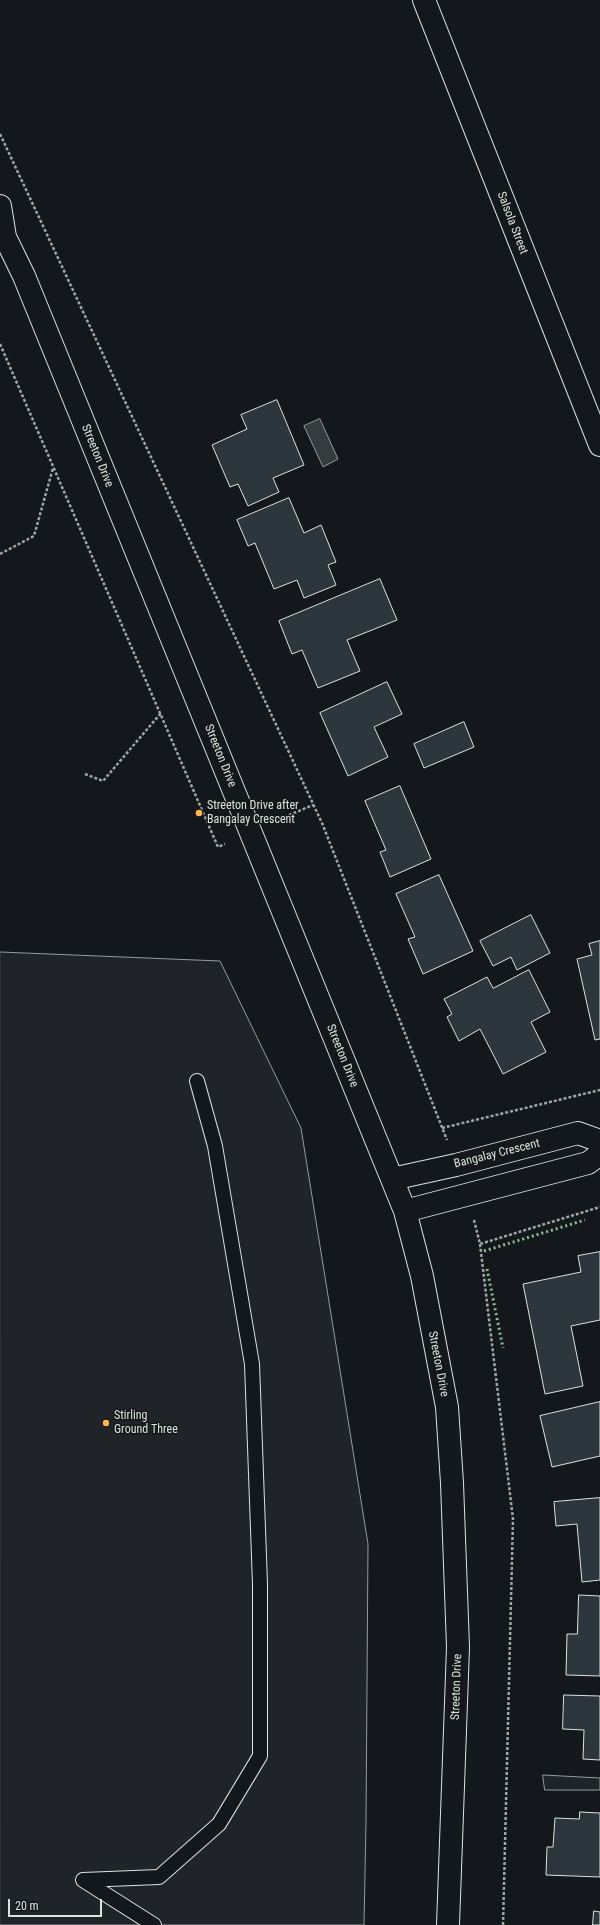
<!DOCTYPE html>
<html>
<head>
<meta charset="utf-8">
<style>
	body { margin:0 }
	#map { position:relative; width:600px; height:1925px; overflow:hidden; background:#14181c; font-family:"Roboto Condensed",sans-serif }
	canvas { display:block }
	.scale { position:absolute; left:8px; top:1899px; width:94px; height:18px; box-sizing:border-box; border:2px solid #d8e6dc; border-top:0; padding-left:5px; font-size:12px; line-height:14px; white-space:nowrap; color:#d8e6dc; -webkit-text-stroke:3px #14181c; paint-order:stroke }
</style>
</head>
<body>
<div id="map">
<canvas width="600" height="1925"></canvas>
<div class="scale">20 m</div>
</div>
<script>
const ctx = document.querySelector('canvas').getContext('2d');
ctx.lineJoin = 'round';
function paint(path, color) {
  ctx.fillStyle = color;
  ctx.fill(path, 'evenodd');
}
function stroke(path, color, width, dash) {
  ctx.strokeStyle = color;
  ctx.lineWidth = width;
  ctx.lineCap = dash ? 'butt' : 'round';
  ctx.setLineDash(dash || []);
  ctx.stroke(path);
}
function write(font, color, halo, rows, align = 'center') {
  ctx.font = font + ' "Roboto Condensed",sans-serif';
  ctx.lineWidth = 3;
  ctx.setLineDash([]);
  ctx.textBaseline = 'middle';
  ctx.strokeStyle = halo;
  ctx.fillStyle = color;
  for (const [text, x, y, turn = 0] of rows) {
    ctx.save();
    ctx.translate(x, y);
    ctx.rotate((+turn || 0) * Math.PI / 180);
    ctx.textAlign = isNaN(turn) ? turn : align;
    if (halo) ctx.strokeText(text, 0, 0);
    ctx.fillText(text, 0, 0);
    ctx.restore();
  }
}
const green = new Path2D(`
	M0,952L220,961L301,1128L368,1544L366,1822L364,1925H0Z
	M543,1775L600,1778V1790H545Z`);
const water = new Path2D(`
	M320,419L338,459L323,467L304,426Z`);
const building = new Path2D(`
	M277,400L304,465L273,478L279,492L248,506L238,484L230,487L212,445L247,429L241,415Z
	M289,498L304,533L321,525L336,562L328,565L336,585L304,598L297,580L274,589L255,543L248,546L237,520Z
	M380,579L397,620L347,640L360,671L318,688L302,650L292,654L279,621Z
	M387,682L402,714L374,727L388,757L348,776L320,713Z
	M464,722L474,747L424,768L414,744Z
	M400,786L431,859L390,877L380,852L386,850L365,801Z
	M439,875L473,951L423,974L408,939L415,937L396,894Z
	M531,915L550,953L517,970L511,957L493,966L480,941Z
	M600,941V1039L595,1040L577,959L592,955L589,944Z
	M529,970L550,1012L531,1022L546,1052L503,1074L480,1029L459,1041L447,1017L452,1014L444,999L487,977L493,988Z
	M600,1252V1320L571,1326L583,1386L545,1394L523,1284L581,1272L578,1256Z
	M600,1402V1456L552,1467L540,1416Z
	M600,1498V1580L582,1582L577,1524L556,1526L554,1502Z
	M579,1595L600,1596V1676L566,1675L567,1634H577Z
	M564,1695L600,1696V1760L583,1759L584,1730L563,1729Z
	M580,1812L600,1813V1877L546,1875L547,1847H553L555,1818L579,1819Z
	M594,1911L600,1912V1925H593Z`);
const path = new Path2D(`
	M0,134L322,823L447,1140
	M0,344L218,847L225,844
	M0,554L34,536L53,468
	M85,774L103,781L161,713
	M275,821L313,805
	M442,1128L600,1090
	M474,1220L480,1244L600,1207
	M480,1244L513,1519L503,1925`);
const lane = new Path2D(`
	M154,1925L83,1880L159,1877L219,1824L260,1756V1584L252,1364L215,1146L197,1081`);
const street = new Path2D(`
	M424,0L600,445`);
const secondary = new Path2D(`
	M0,206L5,237L24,276L405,1211L422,1276L447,1407L452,1483L458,1647L448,1925
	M392,1179L456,1165L578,1133L600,1141
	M405,1211L588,1163L600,1154`);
const hedge = new Path2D(`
	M484,1251L585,1220
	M487,1269L503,1348`);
const markers = [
	[199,813,4,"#ffb74d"],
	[106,1423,4,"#ffb74d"]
];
const streetNames = [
	["Salsola Street",512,223,69],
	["Streeton Drive",97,456,68],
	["Streeton Drive",220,756,68],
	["Streeton Drive",342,1056,68],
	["Bangalay Crescent",497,1154,-14],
	["Streeton Drive",438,1364,79],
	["Streeton Drive",457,1687,-88]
];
const poiNames = [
	["Streeton Drive after",207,806],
	["Bangalay Crescent",207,820],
	["Stirling",114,1416],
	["Ground Three",114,1430]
];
paint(green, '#202428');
stroke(green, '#939e99', 1);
paint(water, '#363b3e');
stroke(water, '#939e99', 1);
paint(building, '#2c363c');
stroke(building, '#d8e6dc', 1);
stroke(lane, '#d8e6dc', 16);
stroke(street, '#d8e6dc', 24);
stroke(secondary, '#d8e6dc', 24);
stroke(path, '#9da8a2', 2.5, [3, 2]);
stroke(lane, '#14181c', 14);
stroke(street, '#14181c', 22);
stroke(secondary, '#14181c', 22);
stroke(hedge, '#8ac095', 3, [2, 3]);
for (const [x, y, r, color] of markers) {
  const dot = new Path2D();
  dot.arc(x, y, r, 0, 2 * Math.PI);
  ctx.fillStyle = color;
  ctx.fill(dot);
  stroke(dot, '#14181c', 1.5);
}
write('12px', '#d8e6dc', '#14181c', streetNames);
write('12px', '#d8e6dc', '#14181c', poiNames, 'left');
</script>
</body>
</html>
